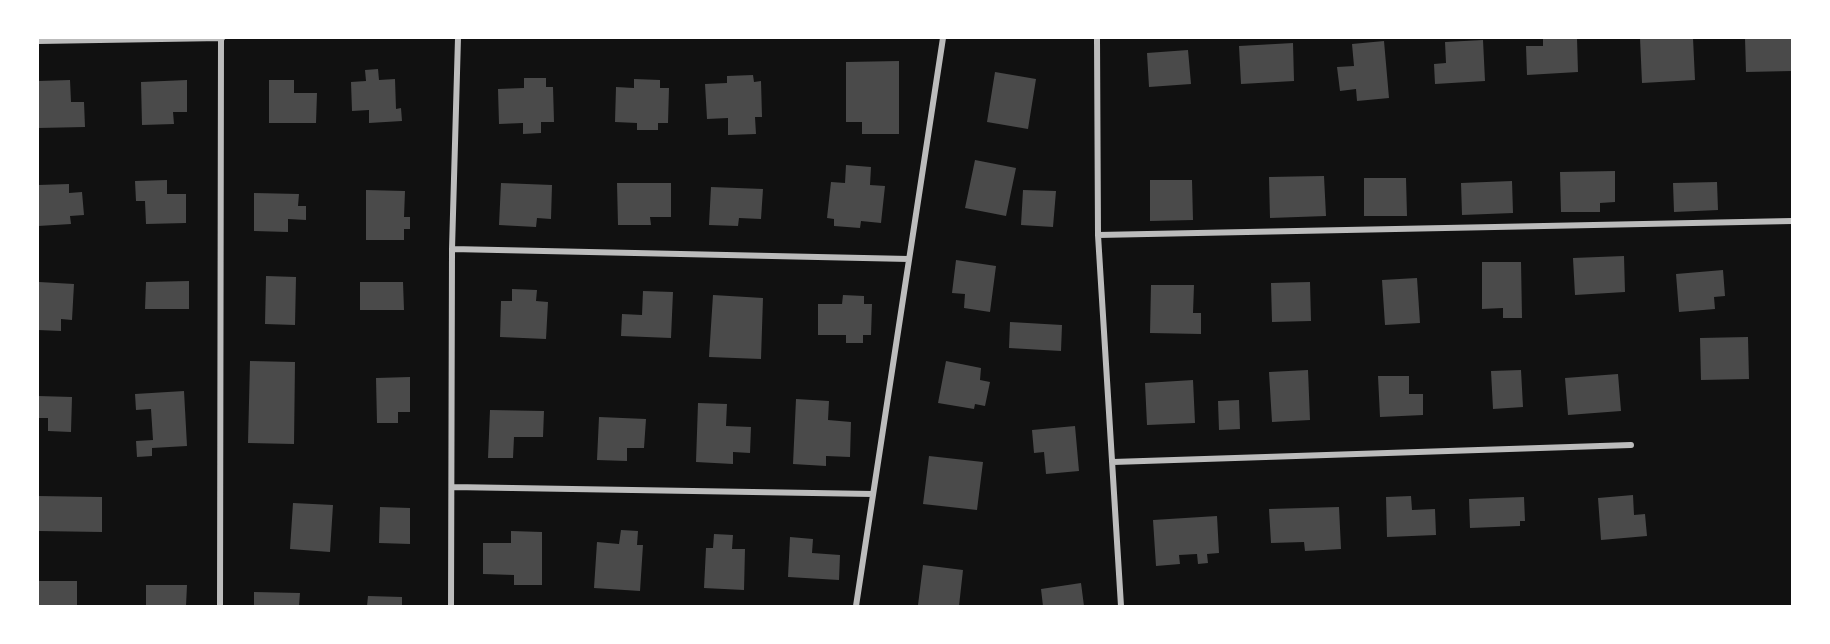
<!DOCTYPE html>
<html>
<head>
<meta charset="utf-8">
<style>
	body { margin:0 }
	#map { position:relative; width:1830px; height:644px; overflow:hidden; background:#111; font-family:Barlow,sans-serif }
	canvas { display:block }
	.frame { position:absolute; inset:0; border:39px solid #fff; pointer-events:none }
</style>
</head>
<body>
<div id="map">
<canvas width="1830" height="644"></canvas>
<div class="frame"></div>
</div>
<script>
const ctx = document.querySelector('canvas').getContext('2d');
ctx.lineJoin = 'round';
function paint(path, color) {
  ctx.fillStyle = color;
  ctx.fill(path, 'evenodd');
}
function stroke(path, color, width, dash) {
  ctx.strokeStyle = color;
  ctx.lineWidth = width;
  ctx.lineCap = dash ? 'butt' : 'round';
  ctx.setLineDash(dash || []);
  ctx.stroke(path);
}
const building = new Path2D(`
	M1543,38H1577L1578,72L1527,75L1526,46H1543Z
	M1640,38H1693L1695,80L1642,83Z
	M1745,38H1792V71L1746,72Z
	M1483,40L1485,81L1435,84L1434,64L1446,63L1445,42Z
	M1384,41L1389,98L1357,101L1356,89L1340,91L1337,67L1354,66L1352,44Z
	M1293,43L1294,81L1241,84L1239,46Z
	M1188,50L1191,84L1149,87L1147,53Z
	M899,61V134H862V122H846V62Z
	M378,69L379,80L395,79L396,109L401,108L402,121L369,123V110L352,111L351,82L366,81L365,70Z
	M995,72L1036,79L1028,129L987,122Z
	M753,75L754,82L761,81L762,117H755L756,134L728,135V118L707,119L705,84L727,83V76Z
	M524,78H546V87H553L554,122H541V133L523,134V123L499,124L498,89L524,88Z
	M634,79L660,80V88H669L668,123H658V130H637V123L615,122L616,87L634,88Z
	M70,80L71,102H84L85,127L38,128V81Z
	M187,80V112H173L174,124L142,125L141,82Z
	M269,80H294V93H317L316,123H269Z
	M975,160L1016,168L1006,216L965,208Z
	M846,165L871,167L870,185L885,186L881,223L861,221L860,228L834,226V219L827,218L831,182L845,183Z
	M1615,171V202L1600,203V212H1561L1560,172Z
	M1324,176L1326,216L1270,218L1269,177Z
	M1364,178H1406L1407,216H1364Z
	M167,180V194H186V223L146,224L145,201H136L135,181Z
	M1150,180H1192L1193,220L1150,221Z
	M1512,181L1513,213L1462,215L1461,183Z
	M1717,182L1718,210L1674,212L1673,183Z
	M501,183L552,185L551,219L537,218L536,227L499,225Z
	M617,183H671V217H650L651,225H618Z
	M69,184V193L82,192L84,215L70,216L71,224L38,226V185Z
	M711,187L763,189L761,219L739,218L738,226L709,225Z
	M366,190L405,191L404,217H410V229H404V240H366Z
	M1023,190L1056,191L1053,227L1021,225Z
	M254,193L299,194L298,206H306V220L288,219V232L254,231Z
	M1624,256L1625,292L1575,295L1573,258Z
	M956,260L996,266L990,312L964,308L965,294L952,293Z
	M1482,262H1521L1522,318H1503V308L1482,309Z
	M1723,270L1725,296L1714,297L1715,309L1679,312L1676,274Z
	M266,276L296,277L295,325L265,324Z
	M1417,278L1420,323L1385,325L1382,280Z
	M189,281V309H145L146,282Z
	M39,282L74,284L72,320L61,319V331L38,330Z
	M360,282H403L404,310H360Z
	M1310,282L1311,321L1272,322L1271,283Z
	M1151,285H1194L1193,313H1201V334L1150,333Z
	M512,289L537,290L536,301L548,302L546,339L500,337L501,301H512Z
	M643,291L673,292L671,338L621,336L622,314L642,315Z
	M713,295L763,298L761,359L709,357Z
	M843,295L864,296V304H872L871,335H863V343H846V335H818V304H842Z
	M1010,322L1062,325L1061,351L1009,348Z
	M1748,337L1749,379L1701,380L1700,338Z
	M250,361L295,362L294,444L248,443Z
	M946,361L981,368L980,380L990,382L985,406L975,404L974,409L938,403Z
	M1308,370L1310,420L1272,422L1269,372Z
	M1521,370L1523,407L1493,409L1491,371Z
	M1618,374L1621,411L1568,415L1565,378Z
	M1378,376H1409V394H1423V415L1380,417Z
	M410,377V412H398V423H377L376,378Z
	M1193,380L1195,423L1147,425L1145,383Z
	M184,391L187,446L152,448V456L137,457L136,441L153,440L151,409L136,410L135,394Z
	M38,396L72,397L71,432L48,431V418H38Z
	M796,399L829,401L828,420L851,422L850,457L826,456V466L793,464Z
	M1239,400L1240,429L1219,430L1218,401Z
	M698,403L727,404L726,426L751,427L750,453L733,452V464L696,462Z
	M490,410L544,411L543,437H514L513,458H488Z
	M599,417L646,419L644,448H627V461L597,460Z
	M1075,426L1079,471L1046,474L1044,452L1034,453L1032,430Z
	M929,456L983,462L977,510L923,504Z
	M1633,495L1634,515L1645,514L1647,536L1601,540L1598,498Z
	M38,496L102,497V532L38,531Z
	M1411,496L1412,510L1435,509L1436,535L1387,537L1386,497Z
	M1524,497L1525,521H1520V526L1470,528L1469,499Z
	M293,503L333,505L330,552L290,549Z
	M380,507L410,508V544L379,543Z
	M1339,507L1341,549L1305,551L1304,542L1271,543L1269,509Z
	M1217,516L1219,553L1207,554L1208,563L1198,564L1197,554L1179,555L1180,564L1156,566L1153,520Z
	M621,530L638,531L637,545H643L640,591L594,588L597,542L619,544Z
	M511,531L542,532V585H514V575L483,574V543H511Z
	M714,534L733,535L732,549H745L744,590L704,588L706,548H713Z
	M790,537L813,539L812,553L840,555L839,580L788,577Z
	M923,565L963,570L959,606L918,605Z
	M38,581H77V606H38Z
	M1081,583L1084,606H1043L1041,589Z
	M146,585H187L186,606H146Z
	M254,592L300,593L299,606H254Z
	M368,596L402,597V606H367Z`);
const minor = new Path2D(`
	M1097,38L1098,235L1121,606
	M38,41L222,38
	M1098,235L1792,221
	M452,249L909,259
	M1113,462L1631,445
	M452,487L873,494
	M220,606L221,38
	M451,606L452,249L458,38
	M856,606L943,38`);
paint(building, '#4a4a4a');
stroke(minor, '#bcbcbc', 6);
</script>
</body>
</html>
